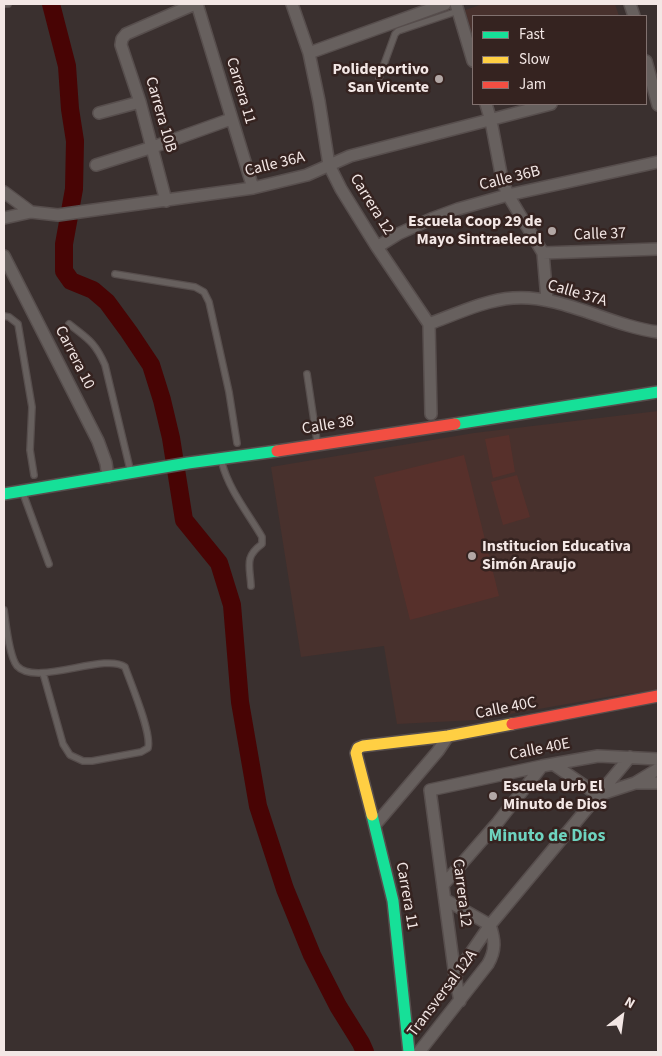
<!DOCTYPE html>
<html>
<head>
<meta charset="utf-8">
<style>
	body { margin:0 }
	#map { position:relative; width:662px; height:1056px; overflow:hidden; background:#3a302f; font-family:"Source Sans 3",sans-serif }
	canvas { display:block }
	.frame { position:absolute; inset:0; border:5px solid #f3e7e5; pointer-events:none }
	.legend { position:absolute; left:472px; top:15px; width:175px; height:90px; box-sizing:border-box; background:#352320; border:1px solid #81716f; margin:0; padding:6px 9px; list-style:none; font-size:15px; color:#f3e7e5 }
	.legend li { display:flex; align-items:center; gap:10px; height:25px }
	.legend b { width:25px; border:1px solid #81716f }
	.north { position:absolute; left:597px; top:991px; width:50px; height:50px; -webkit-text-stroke:4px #352320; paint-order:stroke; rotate:30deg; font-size:14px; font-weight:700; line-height:20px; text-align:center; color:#f3e7e5 }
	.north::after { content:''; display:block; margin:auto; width:18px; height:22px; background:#f3e7e5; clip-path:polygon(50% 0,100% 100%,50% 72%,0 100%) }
</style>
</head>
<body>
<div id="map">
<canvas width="662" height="1056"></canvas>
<div class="frame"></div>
<ul class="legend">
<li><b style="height:6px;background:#16e098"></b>Fast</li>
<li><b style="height:6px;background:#ffcf43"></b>Slow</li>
<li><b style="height:6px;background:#f24e42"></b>Jam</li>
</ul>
<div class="north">N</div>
</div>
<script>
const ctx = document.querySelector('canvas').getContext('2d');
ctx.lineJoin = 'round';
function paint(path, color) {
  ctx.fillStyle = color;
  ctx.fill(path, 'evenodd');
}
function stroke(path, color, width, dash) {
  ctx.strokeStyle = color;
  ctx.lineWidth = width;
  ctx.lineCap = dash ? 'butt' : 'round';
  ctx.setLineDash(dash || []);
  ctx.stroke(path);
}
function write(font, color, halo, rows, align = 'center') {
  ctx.font = font + ' "Source Sans 3",sans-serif';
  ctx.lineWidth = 5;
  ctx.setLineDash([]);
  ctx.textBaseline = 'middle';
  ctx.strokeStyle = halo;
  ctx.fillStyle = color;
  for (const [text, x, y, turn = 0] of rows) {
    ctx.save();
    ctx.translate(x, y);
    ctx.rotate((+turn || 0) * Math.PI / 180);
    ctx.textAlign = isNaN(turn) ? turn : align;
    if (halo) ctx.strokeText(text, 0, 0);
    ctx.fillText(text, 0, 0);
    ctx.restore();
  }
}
const built = new Path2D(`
	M483,4H615L619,16H473V37L465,10Z
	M658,411V691L624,694L476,720L397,724L384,646L301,657L271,467L474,433Z`);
const green = new Path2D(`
	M509,435L515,472L493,478L485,439Z
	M464,455L499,596L410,620L374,477Z
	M517,475L530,517L503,525L491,482Z`);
const river = new Path2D(`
	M51,4L67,66L70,109L75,141L74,189L64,244V271L71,281L93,290L107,302L129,332L151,365L162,400L171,438L184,520L219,563L232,605L240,702L258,806L285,889L312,955L338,1006L361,1043L365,1052`);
const lane = new Path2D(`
	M4,4H8
	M379,78L395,34L398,31L458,11
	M115,274L195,287L204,292L209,302L229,392L237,443
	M4,316L9,317L18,324L32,407L30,450L34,475
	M69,324C88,339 95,342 105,365L130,469
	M307,374L317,441
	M222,463C229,490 248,513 262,537V544C244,557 250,566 251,586
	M24,496L49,564
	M4,610C6,624 9,656 17,666C36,687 105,652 125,667C131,684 152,733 148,748L141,752L92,761H83L70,755L63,744L43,673`);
const street = new Path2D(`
	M197,4L253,188
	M292,4L309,53L319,101L329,165L341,189L377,247L429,324L431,414
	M456,4L473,61
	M630,4L634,16
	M309,53L445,4
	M646,61L658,105
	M486,104L491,121L502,179L508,195L543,253L547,300
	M99,113L140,102
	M96,165L153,147L231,119
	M4,192L31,212L58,215L253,188L307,175L350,156L551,104
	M166,201L140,102L121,45L122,39L126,34L195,4
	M4,218L31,212
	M377,247L398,234L431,219L458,209L508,195L658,162
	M543,253L658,249
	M4,256L98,441L106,463L108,477
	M429,324C456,314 485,300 513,298C561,294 610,326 658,332
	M553,764L598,795L635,783H658
	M635,783L658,769
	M375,825L438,751L448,736
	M444,884L498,822L542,766
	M455,976L490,925L630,757
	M460,1001L455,976L430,790L542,766L598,756L658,759
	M419,1052L488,964C496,950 495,940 490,925L446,900`);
const fast = new Path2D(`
	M455,424L658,392
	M4,494L188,463L277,451
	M372,815L393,901L409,1052`);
const slow = new Path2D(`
	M372,815L356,753L358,748L363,746L448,736L512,724`);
const jam = new Path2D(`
	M277,451L455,424
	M512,724L658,696`);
const markers = [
	[439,79,5,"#b2a7a5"],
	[552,231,5,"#b2a7a5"],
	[472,556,5,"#b2a7a5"],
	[493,796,5,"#b2a7a5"]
];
const poiNames = [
	["Polideportivo",429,70],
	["San Vicente",429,88],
	["Escuela Coop 29 de",542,222],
	["Mayo Sintraelecol",542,240],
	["Institucion Educativa",482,547,"left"],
	["Simón Araujo",482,565,"left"],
	["Escuela Urb El",503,787,"left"],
	["Minuto de Dios",503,805,"left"]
];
const streetNames = [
	["Carrera 11",240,91,73],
	["Carrera 10B",160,115,74],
	["Calle 36A",275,165,-14],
	["Calle 36B",510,179,-14],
	["Carrera 12",371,205,58],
	["Calle 37",600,235,-2],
	["Calle 37A",577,294,16],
	["Carrera 10",74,358,63],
	["Calle 38",328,426,-9],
	["Calle 40C",506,709,-11],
	["Calle 40E",540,750,-11],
	["Carrera 12",461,893,83],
	["Carrera 11",406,896,80],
	["Transversal 12A",443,994,-53]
];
const neighbourhoodNames = [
	["Minuto de Dios",547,837]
];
paint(built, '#48312d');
paint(green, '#57302b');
stroke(river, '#480404', 18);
stroke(lane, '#574e4d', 8);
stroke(street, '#574e4d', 14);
stroke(fast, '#574e4d', 14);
stroke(slow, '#574e4d', 14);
stroke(jam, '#574e4d', 14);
stroke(lane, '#67605e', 5.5);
stroke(street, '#67605e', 11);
stroke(fast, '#16e098', 11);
stroke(slow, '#ffcf43', 11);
stroke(jam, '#f24e42', 11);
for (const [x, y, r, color] of markers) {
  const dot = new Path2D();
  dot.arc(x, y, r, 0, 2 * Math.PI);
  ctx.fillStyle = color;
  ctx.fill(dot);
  stroke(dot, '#352320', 2);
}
write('bold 16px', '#f3e7e5', '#352320', poiNames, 'right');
write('16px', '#f3e7e5', '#352320', streetNames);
write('bold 18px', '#6ed3bf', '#352320', neighbourhoodNames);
</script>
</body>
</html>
